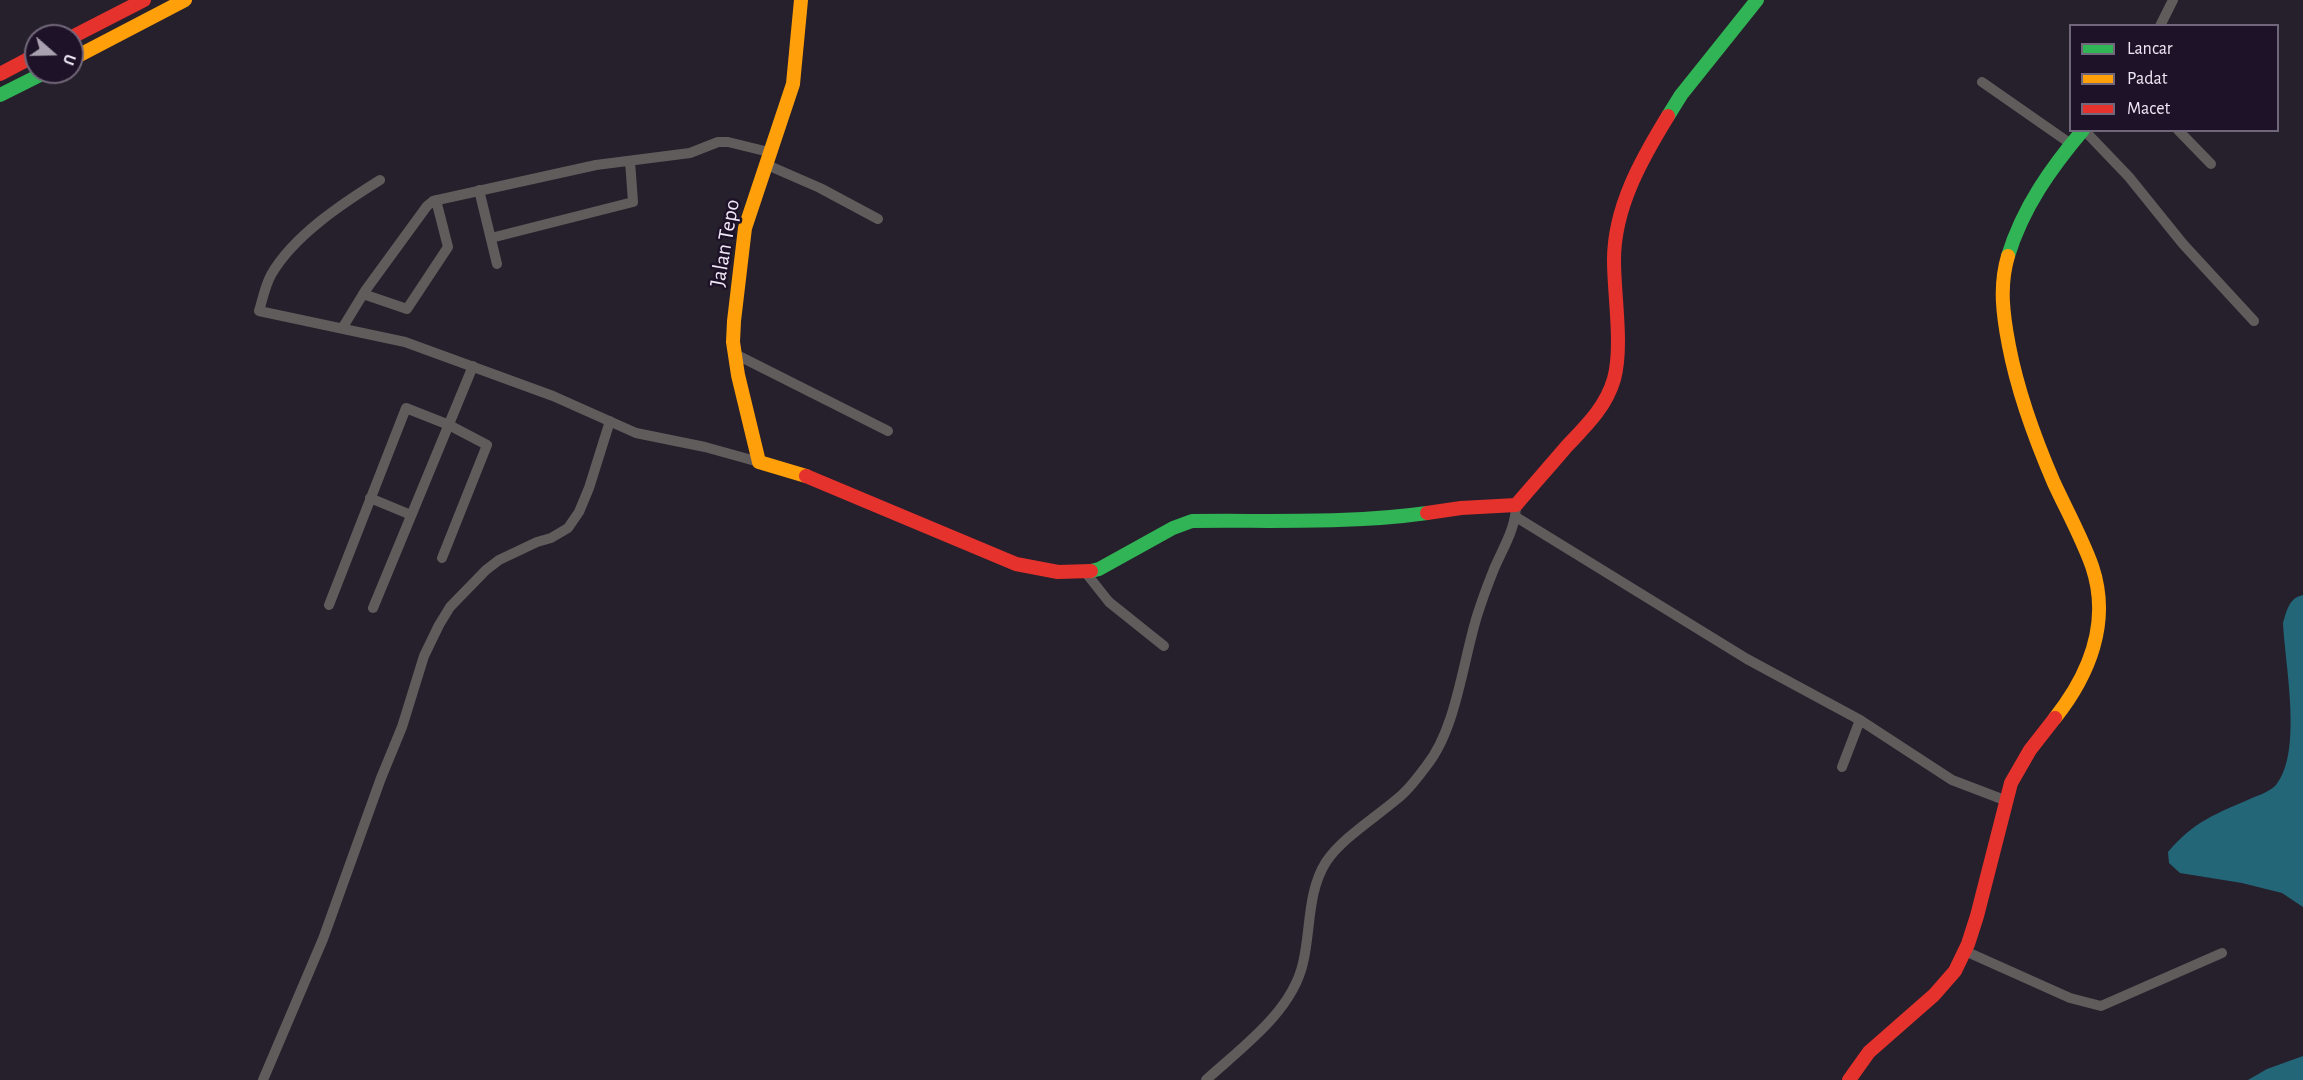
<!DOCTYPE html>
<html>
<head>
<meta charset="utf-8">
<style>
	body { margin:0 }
	#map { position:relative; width:2303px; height:1080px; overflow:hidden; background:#26202c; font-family:"Alegreya Sans",sans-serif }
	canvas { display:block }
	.legend { position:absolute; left:2069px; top:24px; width:210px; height:108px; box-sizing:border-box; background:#1d1227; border:2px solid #71677a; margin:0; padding:8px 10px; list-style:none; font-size:18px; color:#efe7f6 }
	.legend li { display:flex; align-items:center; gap:12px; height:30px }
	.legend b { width:30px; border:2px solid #71677a }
	.north { position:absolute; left:24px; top:24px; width:60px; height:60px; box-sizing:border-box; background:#1d1227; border:2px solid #71677a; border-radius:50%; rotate:110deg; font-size:16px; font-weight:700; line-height:24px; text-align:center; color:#efe7f6 }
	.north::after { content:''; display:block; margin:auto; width:21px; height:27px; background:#a9a1af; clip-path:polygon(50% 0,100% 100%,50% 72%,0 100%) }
</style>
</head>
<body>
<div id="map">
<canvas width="2303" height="1080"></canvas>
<ul class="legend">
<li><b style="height:8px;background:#30b455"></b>Lancar</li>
<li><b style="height:8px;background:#ff9f0a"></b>Padat</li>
<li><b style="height:8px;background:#e5322d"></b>Macet</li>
</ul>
<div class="north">U</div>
</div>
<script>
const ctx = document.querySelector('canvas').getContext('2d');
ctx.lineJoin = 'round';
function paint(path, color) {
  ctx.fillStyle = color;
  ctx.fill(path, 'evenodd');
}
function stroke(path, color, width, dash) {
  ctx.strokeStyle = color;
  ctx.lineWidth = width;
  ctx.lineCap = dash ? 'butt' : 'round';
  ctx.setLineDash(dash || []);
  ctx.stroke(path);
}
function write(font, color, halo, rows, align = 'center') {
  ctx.font = font + ' "Alegreya Sans",sans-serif';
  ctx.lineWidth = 5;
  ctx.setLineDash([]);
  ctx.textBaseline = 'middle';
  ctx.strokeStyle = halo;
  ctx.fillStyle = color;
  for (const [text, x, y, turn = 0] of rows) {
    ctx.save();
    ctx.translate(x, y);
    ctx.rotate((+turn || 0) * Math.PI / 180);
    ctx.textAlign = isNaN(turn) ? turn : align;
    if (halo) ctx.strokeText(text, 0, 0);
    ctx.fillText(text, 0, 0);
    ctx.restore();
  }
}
const water = new Path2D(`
	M2303,595V907L2282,893L2242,883L2180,873L2169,863L2168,852C2194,821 2216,814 2252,798C2260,795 2270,791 2276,785C2303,752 2285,665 2283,623C2287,610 2289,598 2303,595Z
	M2303,1056V1080H2248L2267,1069Z`);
const street = new Path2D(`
	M2160,26L2173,0
	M1982,82L2071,144
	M2084,130L2129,177L2183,244L2254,321
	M2178,130L2211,164
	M765,164L820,188L878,219
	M380,180C343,203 293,236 271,275C265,286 263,298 259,311L405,342L553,396L636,433L705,447L759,462
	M479,190L497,264
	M491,238L633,202L630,161
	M363,294L407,309L448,247L436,200
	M343,327L365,291L427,206L433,201L596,165L690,153L718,142H728L769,152
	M735,354L888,431
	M370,498L411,515
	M1516,517L1747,659L1860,720L1952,780L2007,801
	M1086,573L1109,602L1164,646
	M329,605L406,408L449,425L487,445L442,558
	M373,608L473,366
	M1842,767L1860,720
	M1965,951L2070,998L2101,1006L2222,953
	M263,1080L323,939L381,778L402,727L424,656L439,625L450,607L486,570L499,560L537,542L551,538L568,528L579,512L589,488L610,421
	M1206,1080C1241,1048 1292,1012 1303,963C1311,930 1307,892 1326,862C1341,839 1376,817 1397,799C1409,790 1418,777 1427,765C1456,729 1463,661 1477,616C1482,600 1488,584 1494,569C1503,548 1516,528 1516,505`);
const fast = new Path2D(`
	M0,95L46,72
	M1668,116L1681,95L1757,0
	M2008,256C2023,207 2051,168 2083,130
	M1091,571L1099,569L1173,528L1192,521C1270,520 1349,524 1427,513`);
const slow = new Path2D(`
	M801,0L793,84L745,228L734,321L733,342L738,375L759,462L806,476
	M72,59L185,0
	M2008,256C1999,286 2003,315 2009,346C2018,393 2035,439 2054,483C2067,511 2082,538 2092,566C2111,622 2089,675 2055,718`);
const jam = new Path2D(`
	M72,37L144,0
	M0,74L36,55
	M806,476L1016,564L1058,572L1091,571
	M1427,513L1461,508L1516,505C1533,485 1550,466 1567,446C1586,426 1606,407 1614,379C1623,346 1614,296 1614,260C1614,208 1641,160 1668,116
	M1849,1080L1869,1052L1934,995L1955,971L1968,944L1977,916L2011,783L2030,750L2055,718`);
const streetNames = [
	["Jalan Tepo",725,243,-80]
];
paint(water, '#236678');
stroke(street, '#615c5c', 10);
stroke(fast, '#30b455', 14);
stroke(slow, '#ff9f0a', 14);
stroke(jam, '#e5322d', 14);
write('22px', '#efe7f6', '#1d1227', streetNames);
</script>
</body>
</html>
